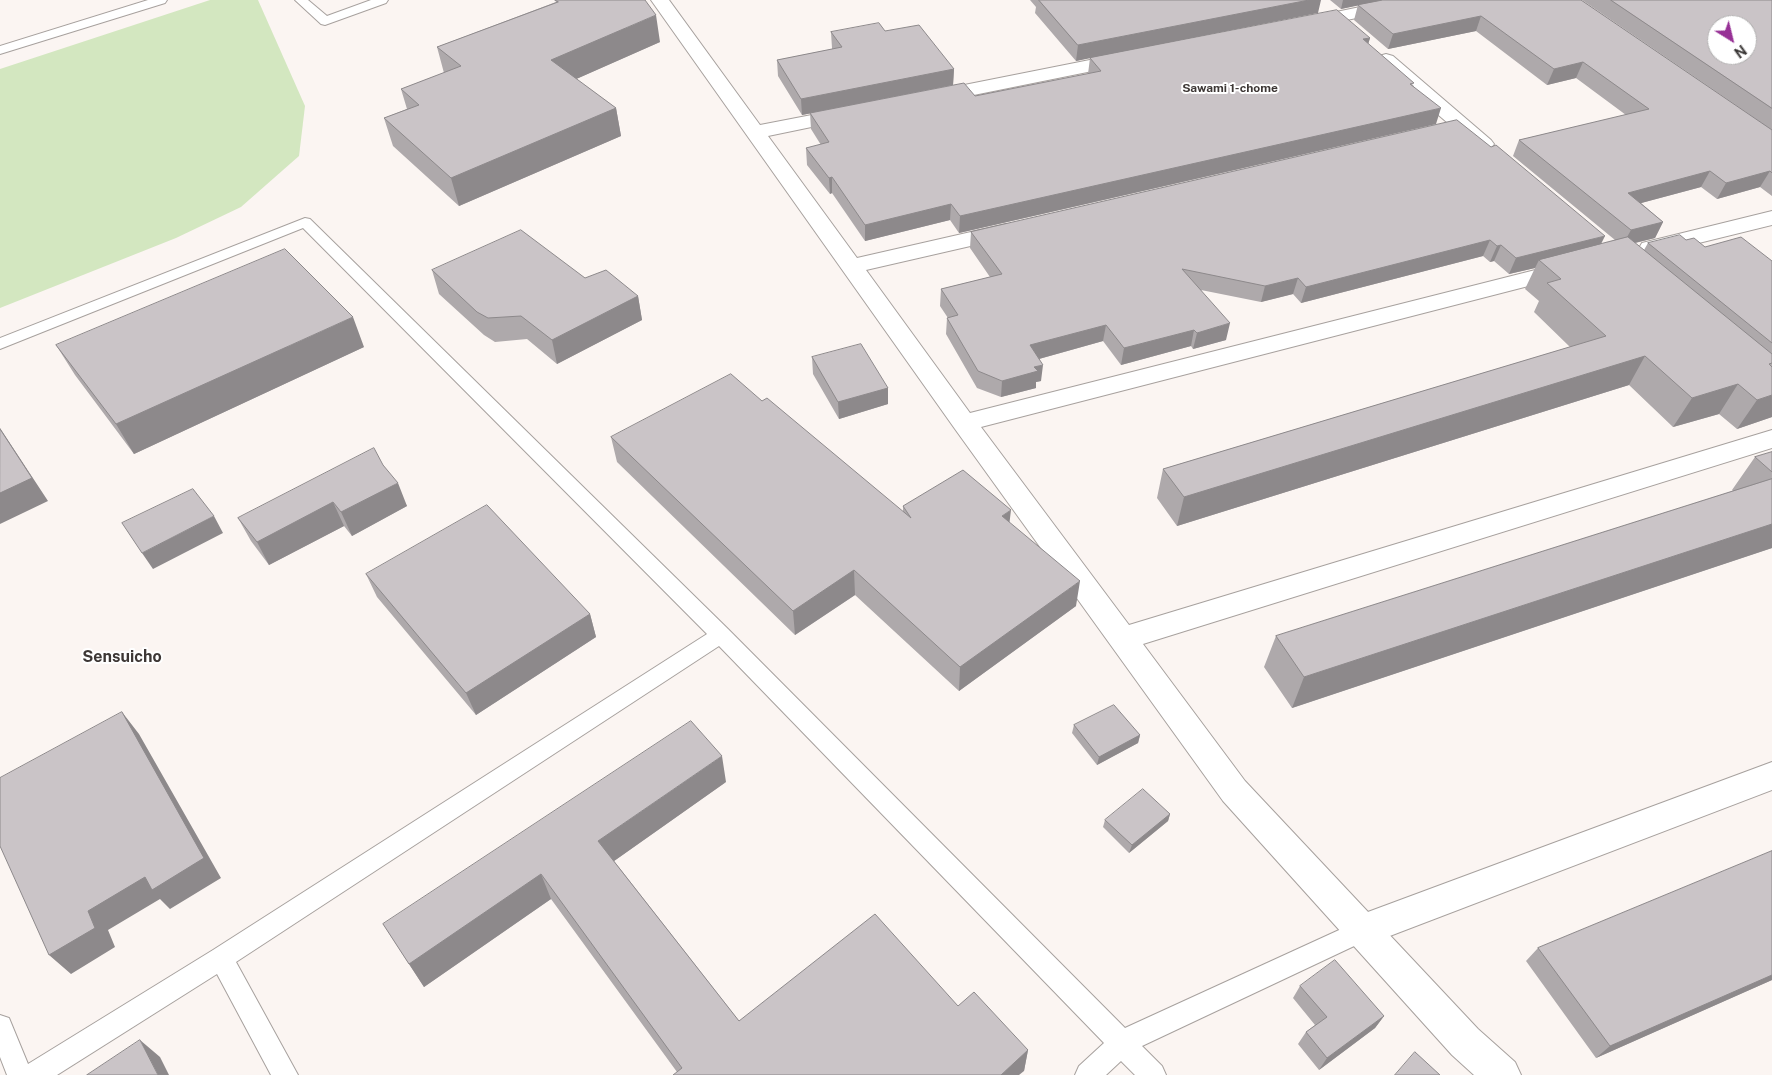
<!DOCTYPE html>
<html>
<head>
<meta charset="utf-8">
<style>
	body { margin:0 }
	#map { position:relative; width:1772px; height:1075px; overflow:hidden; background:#fbf5f2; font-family:"Public Sans",sans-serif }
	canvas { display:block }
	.north { position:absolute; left:1707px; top:15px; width:50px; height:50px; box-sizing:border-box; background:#fff; border:1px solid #b0afaf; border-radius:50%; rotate:144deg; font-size:14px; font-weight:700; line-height:20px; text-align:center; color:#3a3736 }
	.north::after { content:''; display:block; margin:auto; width:18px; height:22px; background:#973196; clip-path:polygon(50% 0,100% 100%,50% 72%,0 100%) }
</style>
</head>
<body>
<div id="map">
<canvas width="1772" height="1075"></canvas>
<div class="north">N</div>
</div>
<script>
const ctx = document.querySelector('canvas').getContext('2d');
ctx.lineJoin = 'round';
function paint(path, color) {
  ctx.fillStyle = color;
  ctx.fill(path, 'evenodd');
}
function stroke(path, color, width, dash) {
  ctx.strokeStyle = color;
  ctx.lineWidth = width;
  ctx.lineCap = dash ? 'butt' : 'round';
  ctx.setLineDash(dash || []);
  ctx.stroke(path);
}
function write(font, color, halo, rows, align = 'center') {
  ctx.font = font + ' "Public Sans",sans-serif';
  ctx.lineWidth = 4;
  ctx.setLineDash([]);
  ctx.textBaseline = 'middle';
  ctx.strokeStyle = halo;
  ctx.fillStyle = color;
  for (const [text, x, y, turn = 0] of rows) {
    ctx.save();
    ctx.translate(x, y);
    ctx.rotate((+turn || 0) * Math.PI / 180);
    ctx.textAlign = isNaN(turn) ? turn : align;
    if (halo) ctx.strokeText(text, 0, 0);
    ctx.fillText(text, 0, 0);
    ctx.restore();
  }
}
const green = new Path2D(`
	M210,0H258L305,106L299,156L241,207L176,238L0,308V69Z`);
const lane = new Path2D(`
	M148,0H167L165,3L0,54V46Z
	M295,0H308L327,16L371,0H388L386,3L325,25L321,24Z
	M305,218L310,219L728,629L1125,1028L1361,920L1369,923L1373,931L1369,939L1142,1046L1162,1066L1166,1075H1135L1121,1061L1106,1075H1075L1079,1066L1104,1043L719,646L236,962L298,1075H271L217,974L57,1075H7L0,1057V1015L9,1018L28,1064L213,950L707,634L303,228L0,349V338Z`);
const street = new Path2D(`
	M651,0H669L760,125L848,108L855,110L858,114L855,118L768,136L857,258L1006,224L1014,226L1017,231L1014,236L866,270L970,413L1567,262L1575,264L1578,269L1575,274L981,427L1129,625L1772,430V448L1143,644L1245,781L1478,1029L1515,1062L1521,1075H1474L1452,1055L1223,801L955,429Z
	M1394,0H1430L1427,4L1421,5L1307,28L1301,27L1298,23L1301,19L1307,18Z
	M1125,53L1132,55L1134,59L1132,63L934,103L927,101L924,97L927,93L934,91Z
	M1386,54L1393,56L1491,140L1494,144L1491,148L1484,150L1477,148L1379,64L1377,60L1379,56Z
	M1772,211V225L1650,255L1642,253L1639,248L1642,243Z`);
const secondary = new Path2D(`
	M1772,762V790L1361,947L1349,943L1344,931L1349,919Z`);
const wall = new Path2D(`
	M555,0L660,42L576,79L616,108L621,136L459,206L393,146L384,118L407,109L401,89L444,73L437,47L556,2Z
	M1030,0H1321L1076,61L1035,13L1036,7Z
	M1330,0H1581L1771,129L1582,0H1772V196L1760,187L1717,199L1701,187L1641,203L1663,222L1655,238L1635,243L1644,250L1648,243L1686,240L1705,247L1772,261V417L1737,429L1719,414L1673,427L1629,385L1177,526L1157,498L1163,469L1570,347L1534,312L1539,301L1525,289L1535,268L1509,274L1494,261L1490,262L1483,256L1301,303L1293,294L1261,302L1201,290L1226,340L1193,349L1191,346L1121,365L1103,341L1039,359L1041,381L1036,382V388L1001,397L977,388L946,334L947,318H948L940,306L941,289L990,277L970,248L971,232L1457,120L1601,244L1615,240L1513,156L1519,140L1626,115L1576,78L1547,85L1476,31L1388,49L1354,20L1358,5L1341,9Z
	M885,31L954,69L953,85L802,115L778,76L777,60L832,49V48L831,32Z
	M1370,38L1368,44L1413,85L1436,124L959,233L950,220L865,241L832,193L830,194L807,165L806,148L821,145L811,129L810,113L975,96L1088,74L1090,58Z
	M432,270L585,278L638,296L642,320L557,364L527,339L495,342L484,335L439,294Z
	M56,345L364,347L134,454L75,375Z
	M812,357L888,388V404L839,419L813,374Z
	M762,401L903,512V506L1009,522L1076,606L959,691L855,595L795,635L617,462L611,437Z
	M1772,452V548L1292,708L1264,667L1276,636L1733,491L1732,490L1755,457Z
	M383,465L407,506L352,536L344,526L269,565L251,541L238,518Z
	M366,574L590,614L596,637L476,715L377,597Z
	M1074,725L1140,735L1138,743L1097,765L1072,733Z
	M726,782L614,861L739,1021L958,1006L1028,1050L1024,1071L677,1072L551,899L424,987L383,924Z
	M1170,814L1168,821L1129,853L1103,827L1105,820Z
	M1772,851V980L1596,1058L1526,961L1538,948Z
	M1300,986L1384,1016L1375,1028L1319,1070L1298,1044L1306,1032L1315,1025L1293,998Z`);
const shadedWall = new Path2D(`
	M1309,0H1321L1318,13L1076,61L1078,45Z
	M1343,0H1385L1341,9Z
	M656,15L660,42L556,88L551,60Z
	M1481,16L1476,31L1388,49L1393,34Z
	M1370,38L1365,54L1363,39Z
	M1583,62L1576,78L1547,85L1554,69Z
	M954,69L953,85L802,115L801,99Z
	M616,108L621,136L459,206L451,178Z
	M1441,108L1436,124L959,233L960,216Z
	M1710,171L1701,187L1619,209L1628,193Z
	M1770,171L1760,187L1717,199L1726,183Z
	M832,177V193L830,194L829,178Z
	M951,204L950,220L865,241V225Z
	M1663,222L1655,238L1622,246L1631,230Z
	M1605,236L1597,252L1539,260L1535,268L1509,274L1516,258Z
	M1490,240L1483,256L1301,303L1306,287Z
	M1501,245L1494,261L1490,262L1497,246Z
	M1298,278L1293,294L1261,302L1265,286Z
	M638,296L642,320L557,364L552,340Z
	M353,317L364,347L134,454L116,424Z
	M1230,323L1226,340L1193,349L1197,333Z
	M1106,325L1103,341L1028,362L1030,345Z
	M1194,330L1191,346L1121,365L1124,348Z
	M1645,356L1629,385L1177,526L1184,497Z
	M1043,365L1041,381L1036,382V388L1001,397L1002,381L1034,367Z
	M1738,384L1719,414L1673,427L1692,398Z
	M888,388V404L839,419L838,402Z
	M1772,395V417L1737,429L1757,400Z
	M0,428L48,501L0,524Z
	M398,483L407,506L352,536L341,512Z
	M333,502L344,526L269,565L257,542Z
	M1011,510L1008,535L1002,516Z
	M214,516L223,533L153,569L142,553Z
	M1772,524V548L1292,708L1304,677Z
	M854,570L855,595L795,635L793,611Z
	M1080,581L1076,606L959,691L960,667Z
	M590,614L596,637L476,715L466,693Z
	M122,712L139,734L221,878L170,909L160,899L108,930L115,947L71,974L49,955L88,911Z
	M1140,735L1138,743L1097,765L1099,757Z
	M722,756L726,782L607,866L598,841Z
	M1170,814L1168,821L1129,853L1132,845Z
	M541,874L551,899L424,987L409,964Z
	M1772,975V980L1596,1058L1610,1046Z
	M1384,1016L1375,1028L1319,1070L1327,1058Z
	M140,1040L160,1057L169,1075H158Z
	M1028,1050L1024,1071L1019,1075H1001Z`);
const building = new Path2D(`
	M555,0H645L656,15L551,60L616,108L451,178L384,118L419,105L401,89L461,66L437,47L558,2Z
	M1039,0H1309L1078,45Z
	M1383,0H1581L1772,130V173L1770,171L1726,183L1710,171L1628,193L1663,222L1631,230L1519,140L1649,109L1583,62L1554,69L1481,16L1393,34L1358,5Z
	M1611,0H1772V108ZM1717,25H1747V55H1717Z
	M1337,10L1370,38L1363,39L1414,83L1410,84L1441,108L960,216L951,204L865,225L832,177L829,178L806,148L829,142L810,113L964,83L975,96L1101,71L1090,58Z
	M879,23L885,31L919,25L954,69L801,99L777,60L842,47L831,32Z
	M1457,120L1491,147L1496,145L1605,236L1516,258L1501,245L1497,246L1490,240L1306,287L1298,278L1265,286L1182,269L1230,323L1197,333L1194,330L1124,348L1106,325L1030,345L1043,365L1034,367L1038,371L1002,381L978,371L947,318L958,315L941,289L1002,274L971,232Z
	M521,230L585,278L606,270L638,296L552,340L521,316L488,318L477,312L432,270Z
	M1680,235L1686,240L1694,238L1705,247L1741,237L1772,261V343L1648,243Z
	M1628,237L1772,354V363L1769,364L1772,367V395L1757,400L1738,384L1692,398L1645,356L1184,497L1163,469L1606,336L1547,283L1561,279L1539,260Z
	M285,249L353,317L116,424L56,345Z
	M861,344L888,388L838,402L812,357Z
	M731,374L762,401L767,398L911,518L903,506L963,470L1011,510L1002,516L1080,581L960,667L854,570L793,611L611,437Z
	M0,429L32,478L0,493Z
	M374,448L383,465L398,483L341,512L333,502L257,542L238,518Z
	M1772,452V472L1755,457Z
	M1772,479V524L1304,677L1276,636Z
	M193,489L214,516L142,553L122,523Z
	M487,505L590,614L466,693L366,574Z
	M1114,705L1140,735L1099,757L1074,725Z
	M122,712L204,858L152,890L145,877L88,911L95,928L49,955L0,846V778Z
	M691,721L722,756L598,841L739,1021L875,914L958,1006L974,992L1028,1050L1001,1075H673L682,1068L541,874L409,964L383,924Z
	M1143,789L1170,814L1132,845L1105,820Z
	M1772,851V975L1610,1046L1538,948Z
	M1335,960L1384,1016L1327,1058L1306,1032L1327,1017L1300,986Z
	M140,1040L158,1075H87Z
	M1415,1052L1440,1075H1395Z`);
const farNeighbourhoodnames = [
	["Sawami 1-chome",1230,88]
];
const quarterNames = [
	["Sensuicho",122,657]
];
paint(green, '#d3e7c0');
stroke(lane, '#a7a19e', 2);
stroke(street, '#a7a19e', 2);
stroke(secondary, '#a7a19e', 2);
paint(lane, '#fff');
paint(street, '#fff');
paint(secondary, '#fff');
paint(wall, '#aea9ab');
paint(shadedWall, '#8d898b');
paint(building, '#cac4c7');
stroke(building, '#8d898b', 1);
write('bold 12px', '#3d3735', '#fff', farNeighbourhoodnames);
write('bold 16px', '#3d3735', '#fff', quarterNames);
</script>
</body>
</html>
